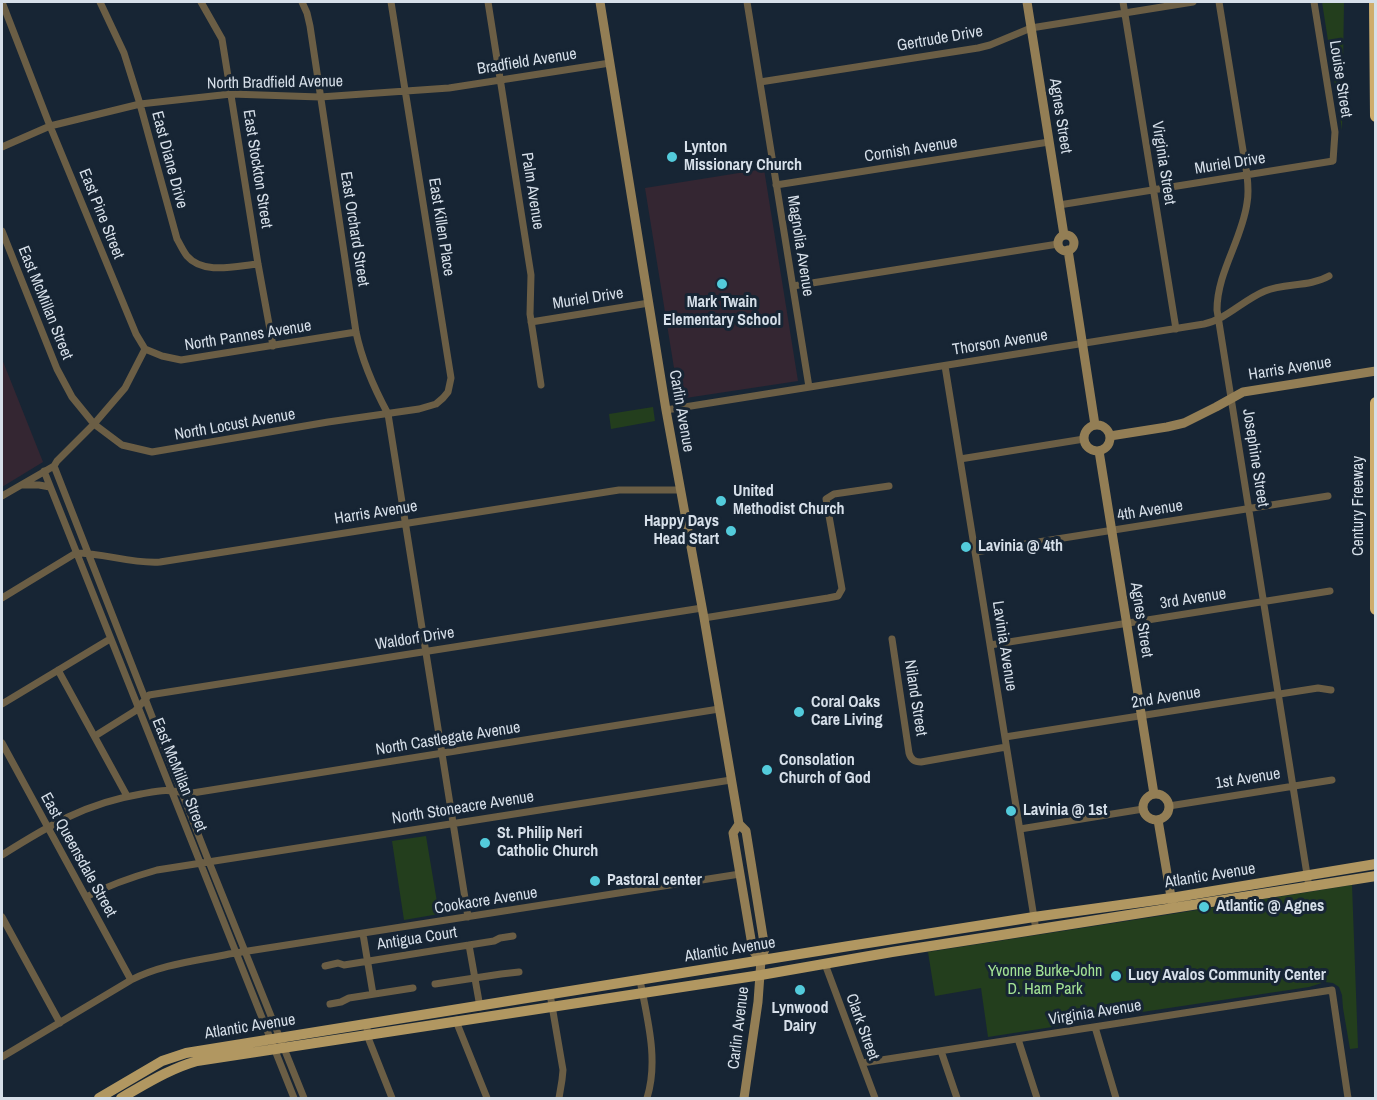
<!DOCTYPE html>
<html>
<head>
<meta charset="utf-8">
<style>
	body { margin:0 }
	#map { position:relative; width:1377px; height:1100px; overflow:hidden; background:#172534; font-family:"Archivo Narrow",sans-serif }
	canvas { display:block }
	.frame { position:absolute; inset:0; border:3px solid #d6dfe9; pointer-events:none }
</style>
</head>
<body>
<div id="map">
<canvas width="1377" height="1100"></canvas>
<div class="frame"></div>
</div>
<script>
const ctx = document.querySelector('canvas').getContext('2d');
ctx.lineJoin = 'round';
function paint(path, color) {
  ctx.fillStyle = color;
  ctx.fill(path, 'evenodd');
}
function stroke(path, color, width, dash) {
  ctx.strokeStyle = color;
  ctx.lineWidth = width;
  ctx.lineCap = dash ? 'butt' : 'round';
  ctx.setLineDash(dash || []);
  ctx.stroke(path);
}
function write(font, color, halo, rows, align = 'center') {
  ctx.font = font + ' "Archivo Narrow",sans-serif';
  ctx.lineWidth = 6;
  ctx.setLineDash([]);
  ctx.textBaseline = 'middle';
  ctx.strokeStyle = halo;
  ctx.fillStyle = color;
  for (const [text, x, y, turn = 0] of rows) {
    ctx.save();
    ctx.translate(x, y);
    ctx.rotate((+turn || 0) * Math.PI / 180);
    ctx.textAlign = isNaN(turn) ? turn : align;
    if (halo) ctx.strokeText(text, 0, 0);
    ctx.fillText(text, 0, 0);
    ctx.restore();
  }
}
const education = new Path2D(`
	M764,169L798,381L679,399L645,188Z
	M2,359L43,462L2,487Z`);
const green = new Path2D(`
	M1322,2H1344L1342,130Z
	M653,407L655,421L611,429L609,414Z
	M426,836L439,914L404,920L392,841Z
	M1352,885L1358,1048L1350,1049L1343,1008L1342,995L1339,987L1333,983L1325,982L1309,987L1082,1021L1078,1023L988,1037L981,988L935,996L928,952L1166,915Z`);
const street = new Path2D(`
	M2,2L50,126L136,334L145,349L125,388L94,424L122,445L152,452L328,422L419,409L436,404L443,398L448,392L451,378L391,2
	M100,2L124,53L140,104L177,239C180,244 183,251 187,256C203,275 236,266 258,264
	M201,2L222,39L258,264L273,346
	M302,2L307,13L310,26L356,332C362,361 374,388 388,414L468,917
	M488,2L531,275L530,314L541,385
	M747,2L809,387
	M1123,2L1176,329
	M1219,2L1247,175C1248,184 1249,193 1247,203C1242,240 1217,272 1217,310L1309,887
	M760,82L978,48L990,45L1031,28L1193,2
	M2,147L50,126L140,104L231,94L320,97L449,88L610,63
	M776,185L1049,142
	M1059,205L1333,161L1335,132L1314,2
	M2,231L57,369L72,397L94,424L57,461L54,466L2,496
	M793,286L1058,244
	M531,322L649,303
	M145,349L162,356L181,360L356,332
	M945,366L1036,930
	M666,410L1204,324C1227,319 1243,300 1265,291C1285,283 1310,287 1329,276
	M960,459L1084,439
	M54,466L209,862L304,1098
	M44,471L294,1098
	M22,485H39L50,487
	M975,552L1328,496
	M2,598L76,553C104,553 132,564 160,562L619,490H680
	M704,618L828,598L838,596L842,589L826,499L834,494L889,486
	M892,639L909,753C911,760 915,762 921,762L1006,747
	M990,645L1330,591
	M58,670L127,796
	M2,704L110,639
	M95,736L135,711L149,695L702,608
	M1005,737L1318,688L1331,690
	M2,743L131,980
	M1169,806L1332,780
	M1020,829L1143,809
	M2,855C48,826 86,803 141,794C158,791 169,788 186,794L719,709
	M86,897C109,885 132,877 157,870L731,780
	M2,917L60,1023
	M363,934L373,994
	M469,945L480,1007
	M825,964L875,1098
	M325,966L338,963L344,965L494,941L500,938L513,936
	M640,980C647,1018 659,1060 647,1098
	M435,984L501,974L519,972
	M550,994L563,1070L562,1080L559,1098
	M330,1004L341,1002L349,998L413,988
	M457,1020L458,1026L487,1098
	M366,1023L369,1040L392,1098
	M1095,1027L1116,1098
	M1018,1039L1037,1098
	M941,1051L957,1098
	M2,1057L131,980C162,964 196,961 229,954L740,874
	M862,1063L1332,990L1348,1098`);
const secondary = new Path2D(`
	M600,2L666,410L704,618L739,824L733,833L753,951L761,960
	M1027,2L1064,235
	M1058 243a8 8 0 1 1 16 0a8 8 0 1 1-16 0Z
	M1068,250L1095,425
	M1084 438a13 13 0 1 1 26 0a13 13 0 1 1-26 0Z
	M1110,436L1167,427L1184,423L1216,407L1243,392L1376,371
	M1099,451L1154,794
	M1143 807a13 13 0 1 1 26 0a13 13 0 1 1-26 0Z
	M1158,820L1172,903
	M739,824L746,831L765,949L761,960L758,1002L744,1098`);
const primary = new Path2D(`
	M99,1098L162,1061L186,1053L849,946L1034,917L1171,898L1376,864
	M121,1098C146,1084 169,1069 197,1061L761,975L892,952L1008,934L1376,876`);
const highway = new Path2D(`
	M1375,2L1376,116
	M1376,403V609`);
const markers = [
	[672,157,6,"#53cbdb"],
	[722,284,6,"#53cbdb"],
	[721,501,6,"#53cbdb"],
	[731,531,6,"#53cbdb"],
	[966,547,6,"#53cbdb"],
	[799,712,6,"#53cbdb"],
	[767,770,6,"#53cbdb"],
	[1011,811,6,"#53cbdb"],
	[485,843,6,"#53cbdb"],
	[595,881,6,"#53cbdb"],
	[1204,907,6,"#53cbdb"],
	[1116,976,6,"#53cbdb"],
	[800,990,6,"#53cbdb"]
];
const streetNames = [
	["Gertrude Drive",940,39,-10],
	["Bradfield Avenue",527,62,-9],
	["Louise Street",1340,79,81],
	["North Bradfield Avenue",275,83,-1],
	["Agnes Street",1060,116,81],
	["Cornish Avenue",911,150,-9],
	["East Diane Drive",169,160,75],
	["Virginia Street",1163,163,81],
	["Muriel Drive",1230,164,-9],
	["East Stockton Street",257,169,81],
	["Palm Avenue",532,191,81],
	["East Pine Street",101,214,68],
	["East Killen Place",441,227,81],
	["East Orchard Street",354,229,81],
	["Magnolia Avenue",800,246,81],
	["Muriel Drive",588,299,-9],
	["East McMillan Street",45,303,68],
	["North Pannes Avenue",248,336,-9],
	["Thorson Avenue",1000,343,-9],
	["Harris Avenue",1290,369,-9],
	["Carlin Avenue",681,411,80],
	["North Locust Avenue",235,425,-10],
	["Josephine Street",1255,458,81],
	["Century Freeway",1359,506,-90],
	["4th Avenue",1150,511,-9],
	["Harris Avenue",376,513,-9],
	["3rd Avenue",1193,599,-9],
	["Agnes Street",1141,620,81],
	["Waldorf Drive",415,639,-9],
	["Lavinia Avenue",1004,646,81],
	["Niland Street",915,698,81],
	["2nd Avenue",1166,698,-9],
	["North Castlegate Avenue",448,739,-9],
	["East McMillan Street",179,775,68],
	["1st Avenue",1248,779,-9],
	["North Stoneacre Avenue",463,808,-9],
	["East Queensdale Street",78,855,61],
	["Atlantic Avenue",1210,876,-9],
	["Cookacre Avenue",486,901,-9],
	["Antigua Court",417,939,-9],
	["Atlantic Avenue",730,950,-9],
	["Virginia Avenue",1095,1013,-9],
	["Atlantic Avenue",250,1027,-9],
	["Clark Street",862,1027,70],
	["Carlin Avenue",739,1028,-83]
];
const poiNames = [
	["Lynton",684,148],
	["Missionary Church",684,166],
	["Mark Twain",722,303,"center"],
	["Elementary School",722,321,"center"],
	["United",733,492],
	["Methodist Church",733,510],
	["Happy Days",719,522,"right"],
	["Head Start",719,540,"right"],
	["Lavinia @ 4th",978,547],
	["Coral Oaks",811,703],
	["Care Living",811,721],
	["Consolation",779,761],
	["Church of God",779,779],
	["Lavinia @ 1st",1023,811],
	["St. Philip Neri",497,834],
	["Catholic Church",497,852],
	["Pastoral center",607,881],
	["Atlantic @ Agnes",1216,907],
	["Lucy Avalos Community Center",1128,976],
	["Lynwood",800,1009,"center"],
	["Dairy",800,1027,"center"]
];
const parkNames = [
	["Yvonne Burke-John",1045,972],
	["D. Ham Park",1045,990]
];
paint(education, '#342632');
paint(green, '#233e1d');
stroke(street, '#6b5e45', 7);
stroke(secondary, '#937e55', 9);
stroke(primary, '#b19761', 10);
stroke(highway, '#cead6c', 12);
for (const [x, y, r, color] of markers) {
  const dot = new Path2D();
  dot.arc(x, y, r, 0, 2 * Math.PI);
  ctx.fillStyle = color;
  ctx.fill(dot);
  stroke(dot, '#172534', 2);
}
write('16px', '#d6dfe9', '#172534', streetNames);
write('bold 16px', '#d6dfe9', '#172534', poiNames, 'left');
write('16px', '#a2e194', '#172534', parkNames);
</script>
</body>
</html>
